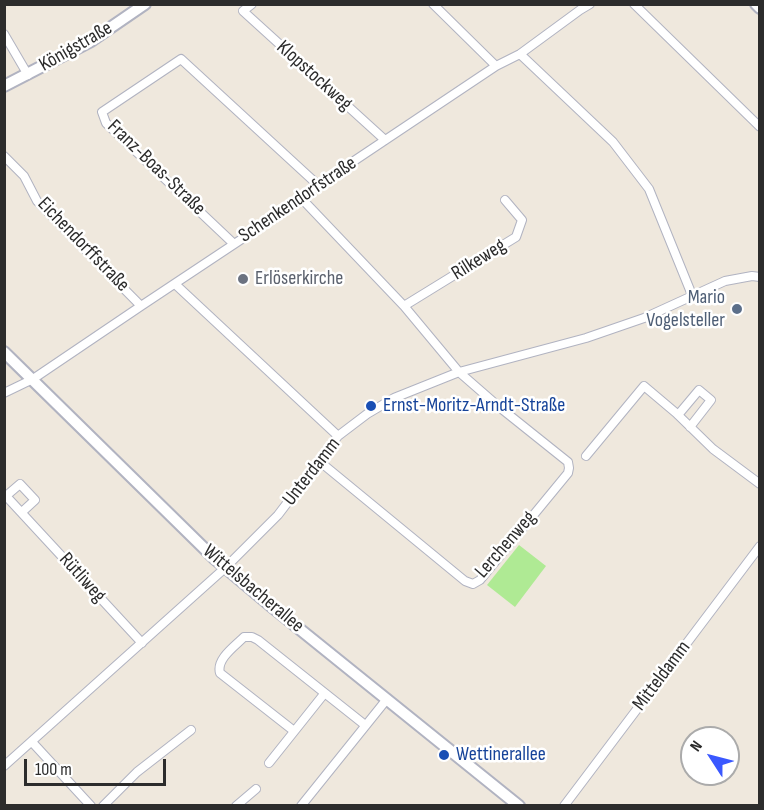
<!DOCTYPE html>
<html>
<head>
<meta charset="utf-8">
<style>
	body { margin:0 }
	#map { position:relative; width:764px; height:810px; overflow:hidden; background:#efe8dd; font-family:"Sofia Sans Condensed",sans-serif }
	canvas { display:block }
	.frame { position:absolute; inset:0; border:6px solid #2c2c2c; pointer-events:none }
	.north { position:absolute; left:680px; top:726px; width:60px; height:60px; box-sizing:border-box; background:#fff; border:2px solid #ababab; border-radius:50%; rotate:306deg; font-size:16px; font-weight:700; line-height:24px; text-align:center; color:#2c2c2c }
	.north::after { content:''; display:block; margin:auto; width:21px; height:27px; background:#3a58ff; clip-path:polygon(50% 0,100% 100%,50% 72%,0 100%) }
	.scale { position:absolute; left:24px; top:759px; width:142px; height:27px; box-sizing:border-box; border:3px solid #2c2c2c; border-top:0; padding-left:8px; font-size:18px; line-height:21px; white-space:nowrap; color:#2c2c2c; -webkit-text-stroke:4px #fff; paint-order:stroke }
</style>
</head>
<body>
<div id="map">
<canvas width="764" height="810"></canvas>
<div class="frame"></div>
<div class="north">N</div>
<div class="scale">100 m</div>
</div>
<script>
const ctx = document.querySelector('canvas').getContext('2d');
ctx.lineJoin = 'round';
function paint(path, color) {
  ctx.fillStyle = color;
  ctx.fill(path, 'evenodd');
}
function stroke(path, color, width, dash) {
  ctx.strokeStyle = color;
  ctx.lineWidth = width;
  ctx.lineCap = dash ? 'butt' : 'round';
  ctx.setLineDash(dash || []);
  ctx.stroke(path);
}
function write(font, color, halo, rows, align = 'center') {
  ctx.font = font + ' "Sofia Sans Condensed",sans-serif';
  ctx.lineWidth = 5;
  ctx.setLineDash([]);
  ctx.textBaseline = 'middle';
  ctx.strokeStyle = halo;
  ctx.fillStyle = color;
  for (const [text, x, y, turn = 0] of rows) {
    ctx.save();
    ctx.translate(x, y);
    ctx.rotate((+turn || 0) * Math.PI / 180);
    ctx.textAlign = isNaN(turn) ? turn : align;
    if (halo) ctx.strokeText(text, 0, 0);
    ctx.fillText(text, 0, 0);
    ctx.restore();
  }
}
const green = new Path2D(`
	M519,545L546,566L515,607L487,585Z`);
const street = new Path2D(`
	M252,4L243,11L385,140
	M433,4L496,66
	M634,4L760,127
	M4,34L28,75
	M520,54L613,142L649,189L692,295
	M4,156L24,176L37,201L141,306
	M302,199L404,306L459,372L498,406L568,462L569,468L568,473L480,580L473,584L465,581L319,461
	M234,244L106,123L102,112L181,59L318,185
	M175,284L338,436
	M404,306L516,237L522,220L505,200
	M4,393L33,379L141,306L302,199L318,185L496,66L520,54L580,10L590,4
	M678,415L699,390L711,400L690,427
	M586,456L644,386L676,413L713,449L760,484
	M22,512L35,500L20,484L6,496L142,643
	M294,731L220,673C216,659 235,646 244,637H252L258,640L365,725
	M32,742L91,806
	M269,763L324,694
	M4,766L225,568L278,515L338,436L367,414L394,398L459,372L586,338L644,318L725,281L752,276L760,277
	M103,806L137,772L191,730
	M236,806L256,789
	M301,806L387,699
	M564,806L760,546`);
const secondary = new Path2D(`
	M756,4L760,8
	M4,86L91,41L145,4
	M4,352L215,559L271,606L519,806`);
const markers = [
	[243,279,6,"#6b7280"],
	[737,309,6,"#5c6f8a"],
	[371,406,6,"#1a4fb4"],
	[444,755,6,"#1a4fb4"]
];
const streetNames = [
	["Königstraße",76,47,-30],
	["Klopstockweg",314,76,42],
	["Franz-Boas-Straße",156,168,44],
	["Schenkendorfstraße",298,200,-34],
	["Eichendorffstraße",83,245,46],
	["Rilkeweg",479,260,-32],
	["Unterdamm",312,472,-52],
	["Lerchenweg",506,545,-49],
	["Rütliweg",82,578,48],
	["Wittelsbacherallee",253,589,40],
	["Mitteldamm",662,676,-53]
];
const worshipNames = [
	["Erlöserkirche",255,279]
];
const serviceNames = [
	["Mario",725,298],
	["Vogelsteller",725,321]
];
const transitNames = [
	["Ernst-Moritz-Arndt-Straße",383,406],
	["Wettinerallee",456,755]
];
paint(green, '#afea94');
stroke(street, '#b1b3c1', 10);
stroke(secondary, '#b1b3c1', 14);
stroke(street, '#fff', 8);
stroke(secondary, '#fff', 10);
for (const [x, y, r, color] of markers) {
  const dot = new Path2D();
  dot.arc(x, y, r, 0, 2 * Math.PI);
  ctx.fillStyle = color;
  ctx.fill(dot);
  stroke(dot, '#fff', 2);
}
write('20px', '#2c2c2c', '#fff', streetNames);
write('20px', '#5b616d', '#fff', worshipNames, 'left');
write('20px', '#4e5e75', '#fff', serviceNames, 'right');
write('20px', '#164399', '#fff', transitNames, 'left');
</script>
</body>
</html>
